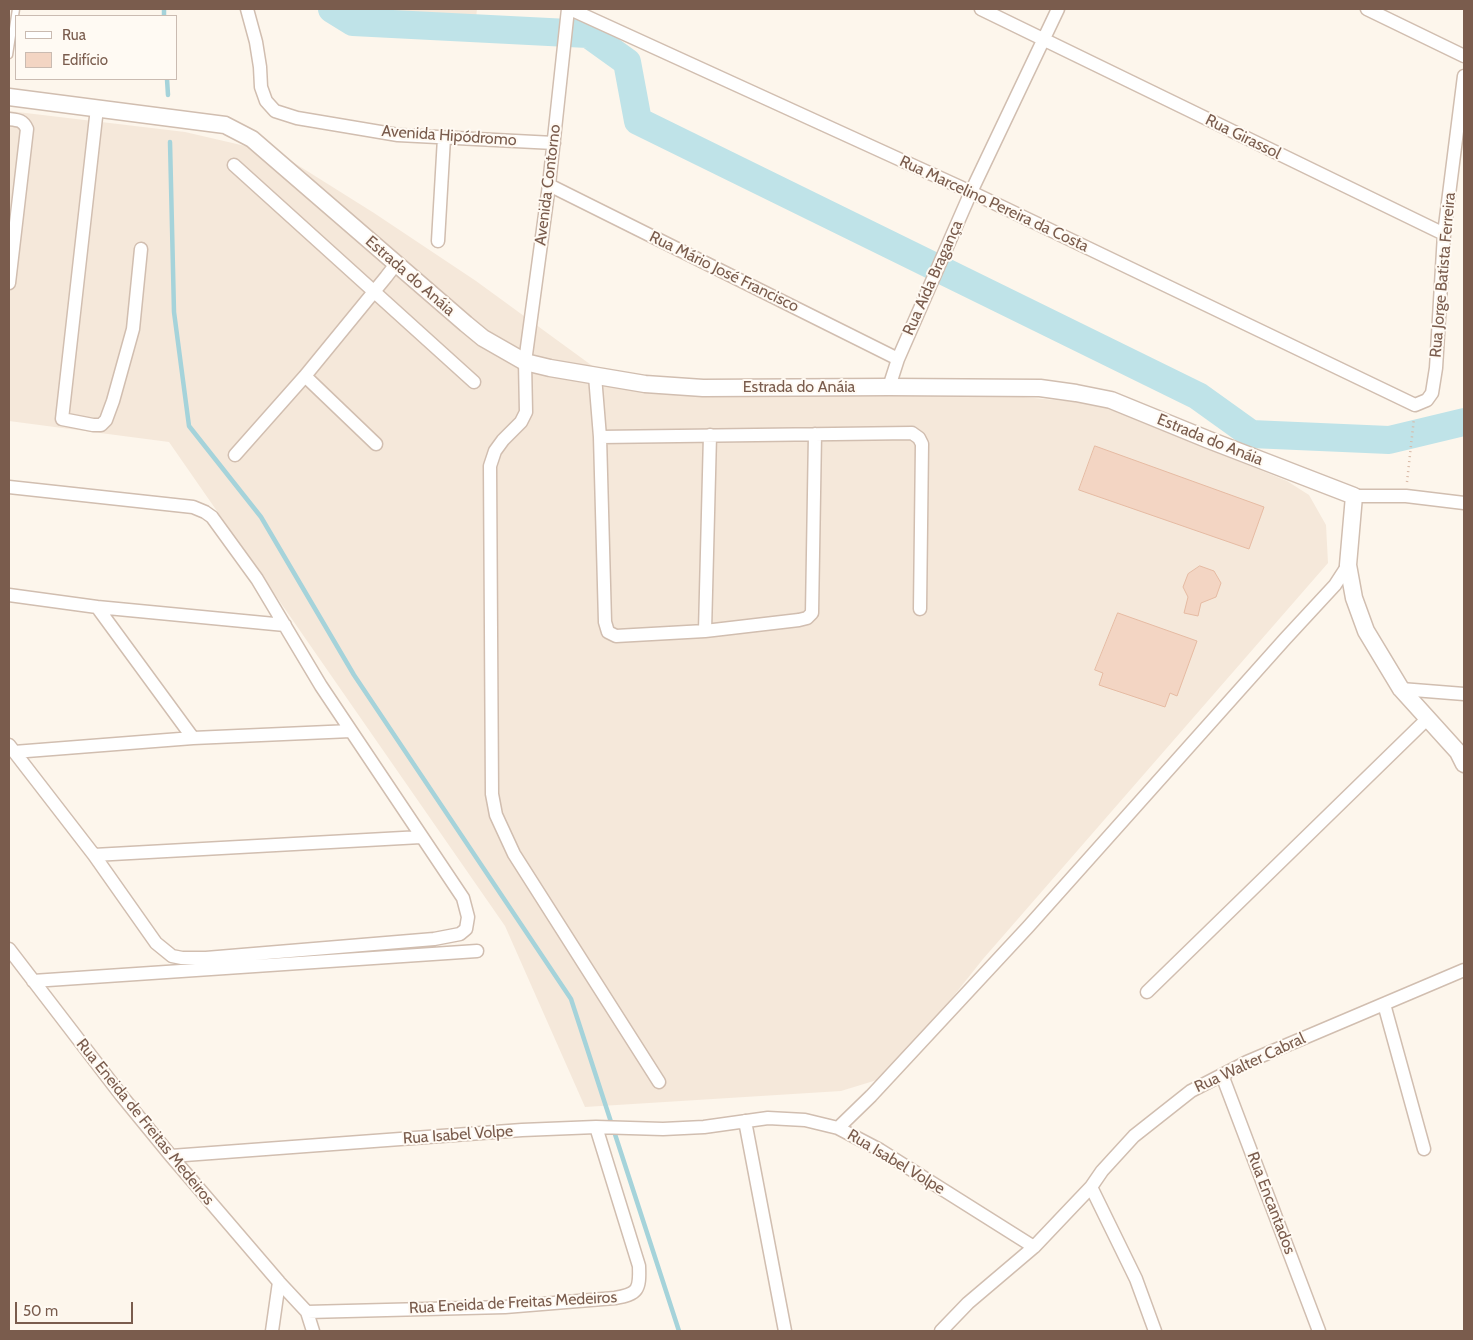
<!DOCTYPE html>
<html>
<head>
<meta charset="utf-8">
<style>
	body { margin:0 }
	#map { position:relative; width:1473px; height:1340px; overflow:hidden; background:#fdf6ec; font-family:Cabin,sans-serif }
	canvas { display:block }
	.frame { position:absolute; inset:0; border:10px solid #7a5c4d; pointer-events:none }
	.legend { position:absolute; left:15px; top:15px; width:162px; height:65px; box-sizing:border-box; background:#fffaf3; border:1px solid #cabbb1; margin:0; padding:6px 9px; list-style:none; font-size:15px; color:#7a5c4d }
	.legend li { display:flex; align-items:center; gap:10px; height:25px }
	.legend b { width:25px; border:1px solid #cabbb1 }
	.scale { position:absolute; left:15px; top:1302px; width:118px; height:22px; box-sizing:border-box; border:2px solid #7a5c4d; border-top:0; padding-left:6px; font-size:15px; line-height:18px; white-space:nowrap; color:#7a5c4d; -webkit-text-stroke:4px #fffaf3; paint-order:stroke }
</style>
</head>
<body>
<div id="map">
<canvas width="1473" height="1340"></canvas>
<div class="frame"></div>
<ul class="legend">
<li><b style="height:6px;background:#fff"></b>Rua</li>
<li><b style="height:14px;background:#f3d5c3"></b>Edifício</li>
</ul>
<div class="scale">50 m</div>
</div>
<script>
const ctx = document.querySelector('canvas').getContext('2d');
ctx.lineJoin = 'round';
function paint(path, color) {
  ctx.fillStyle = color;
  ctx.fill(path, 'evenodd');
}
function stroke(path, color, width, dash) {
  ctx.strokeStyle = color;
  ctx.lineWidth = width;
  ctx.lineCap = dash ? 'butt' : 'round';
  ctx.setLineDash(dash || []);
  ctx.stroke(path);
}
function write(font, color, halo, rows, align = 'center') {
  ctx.font = font + ' Cabin,sans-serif';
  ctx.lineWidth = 4;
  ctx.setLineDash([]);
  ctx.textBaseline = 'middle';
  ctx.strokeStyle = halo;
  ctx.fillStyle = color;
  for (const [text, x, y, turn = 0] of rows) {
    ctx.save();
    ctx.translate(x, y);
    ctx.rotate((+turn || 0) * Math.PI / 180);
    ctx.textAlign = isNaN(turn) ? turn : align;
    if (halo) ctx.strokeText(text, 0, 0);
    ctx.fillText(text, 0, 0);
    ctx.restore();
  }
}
const residential = new Path2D(`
	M361,9H477L476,18L439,20L373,13Z
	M9,111L185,132L280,154L374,213L476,281L624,389L754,396L960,391L1097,404L1287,481L1309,495L1326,525L1328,563L983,959L890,1076L841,1091L585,1107L505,926L169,442L9,421Z`);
const stream = new Path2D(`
	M164,9V16
	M167,79L168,95
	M170,142L174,312L189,426L261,517L354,675L571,999L679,1331`);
const river = new Path2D(`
	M332,9L353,22L588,34L627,62L638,121L1198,396L1251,434L1389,440L1464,422`);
const building = new Path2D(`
	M1095,446L1264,507L1249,549L1079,490Z
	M1200,566L1214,571L1221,583L1216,597L1201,603L1198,616L1184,613L1188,597L1183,587L1188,574Z
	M1118,613L1197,641L1177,696L1170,693L1165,707L1099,685L1103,673L1095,670Z`);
const path = new Path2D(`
	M1407,482L1414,418`);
const service = new Path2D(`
	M9,55L16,9`);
const minor = new Path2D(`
	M247,9L256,42L260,67L261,87L266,101L275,111L297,118L398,135L554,143
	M568,9L549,185L525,362L526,412L521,422L503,440L495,451L490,466L492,794L496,815L514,854L659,1082
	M570,9L971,192L1415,405L1427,400L1432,393L1436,368L1444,234L1464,76
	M981,9L1444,234
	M1367,9L1464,56
	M97,108L62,419L93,425H101L106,420L113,401L133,329L141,249
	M9,119C18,120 23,120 27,129L9,283
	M234,165L474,382
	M549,185L898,359
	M438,241L444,138
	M305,376L376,444
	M595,376L600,437L605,622L608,632L616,636L705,631L710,435
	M889,387L898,359L971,192L1058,9
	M600,437L912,433L919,438L922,444L920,609
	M235,455L305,376L386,277L396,264
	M9,487L193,507L205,512L212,517L257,579L321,686L463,898L468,917L466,929L460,934L434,939L206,958H182L172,956L156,943L94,855L9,745
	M1354,496H1406L1464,503
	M9,595L97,607L285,625
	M97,607L193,738
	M705,631L799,620L807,618L812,613L815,434
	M1401,689L1464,694
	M14,752L193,738L351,731
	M94,855L421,837
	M9,949L121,1095L171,1156L279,1282L307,1312L313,1331
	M33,981L477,951
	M1147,992L1428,718
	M1384,1004L1424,1149
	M1222,1075L1319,1331
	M745,1121L785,1331
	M838,1128L871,1096L1028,927L1285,639L1335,585L1348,565
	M171,1156L522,1130L596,1127L663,1129L704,1127L768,1118L805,1120L838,1128L880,1150L1034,1247
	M1091,1187L1136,1279L1155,1331
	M307,1312L505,1307L615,1298C638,1294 640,1290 639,1266L596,1127
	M272,1331L279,1282
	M941,1331L968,1303L1034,1247L1071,1208L1091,1187L1102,1171L1134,1136L1191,1091L1247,1062L1464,970`);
const tertiary = new Path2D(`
	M9,97L225,125L252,139L466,324L483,338L525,362L550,368L645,384L703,388L889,387L1040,388L1076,393L1111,400L1209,440L1354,496L1348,565L1354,598L1366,631L1401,689L1458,752L1464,764`);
const streetNames = [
	["Avenida Hipódromo",449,136,4],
	["Rua Girassol",1243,137,26],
	["Avenida Contorno",548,185,-83],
	["Rua Marcelino Pereira da Costa",994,204,25],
	["Rua Mário José Francisco",724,272,26],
	["Rua Jorge Batista Ferreira",1443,275,-85],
	["Estrada do Anáia",410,276,41],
	["Rua Aída Bragança",933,278,-66],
	["Estrada do Anáia",799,387],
	["Estrada do Anáia",1210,440,22],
	["Rua Walter Cabral",1250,1063,-25],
	["Rua Eneida de Freitas Medeiros",145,1122,51],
	["Rua Isabel Volpe",458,1135,-4],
	["Rua Isabel Volpe",896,1162,31],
	["Rua Encantados",1271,1203,69],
	["Rua Eneida de Freitas Medeiros",513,1303,-3]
];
paint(residential, '#f5e8da');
stroke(stream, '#a5d3da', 4.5);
stroke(river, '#bfe3e8', 28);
paint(building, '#f3d5c3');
stroke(building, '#e6bba3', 1);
stroke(service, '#d1beb0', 9);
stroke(minor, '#d1beb0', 15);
stroke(tertiary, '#d1beb0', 19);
stroke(path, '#d9b8a5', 2.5, [1, 4]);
stroke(service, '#fff', 6);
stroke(minor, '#fff', 12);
stroke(tertiary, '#fff', 16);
write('16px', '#7a5c4d', '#fffaf3', streetNames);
</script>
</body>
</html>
